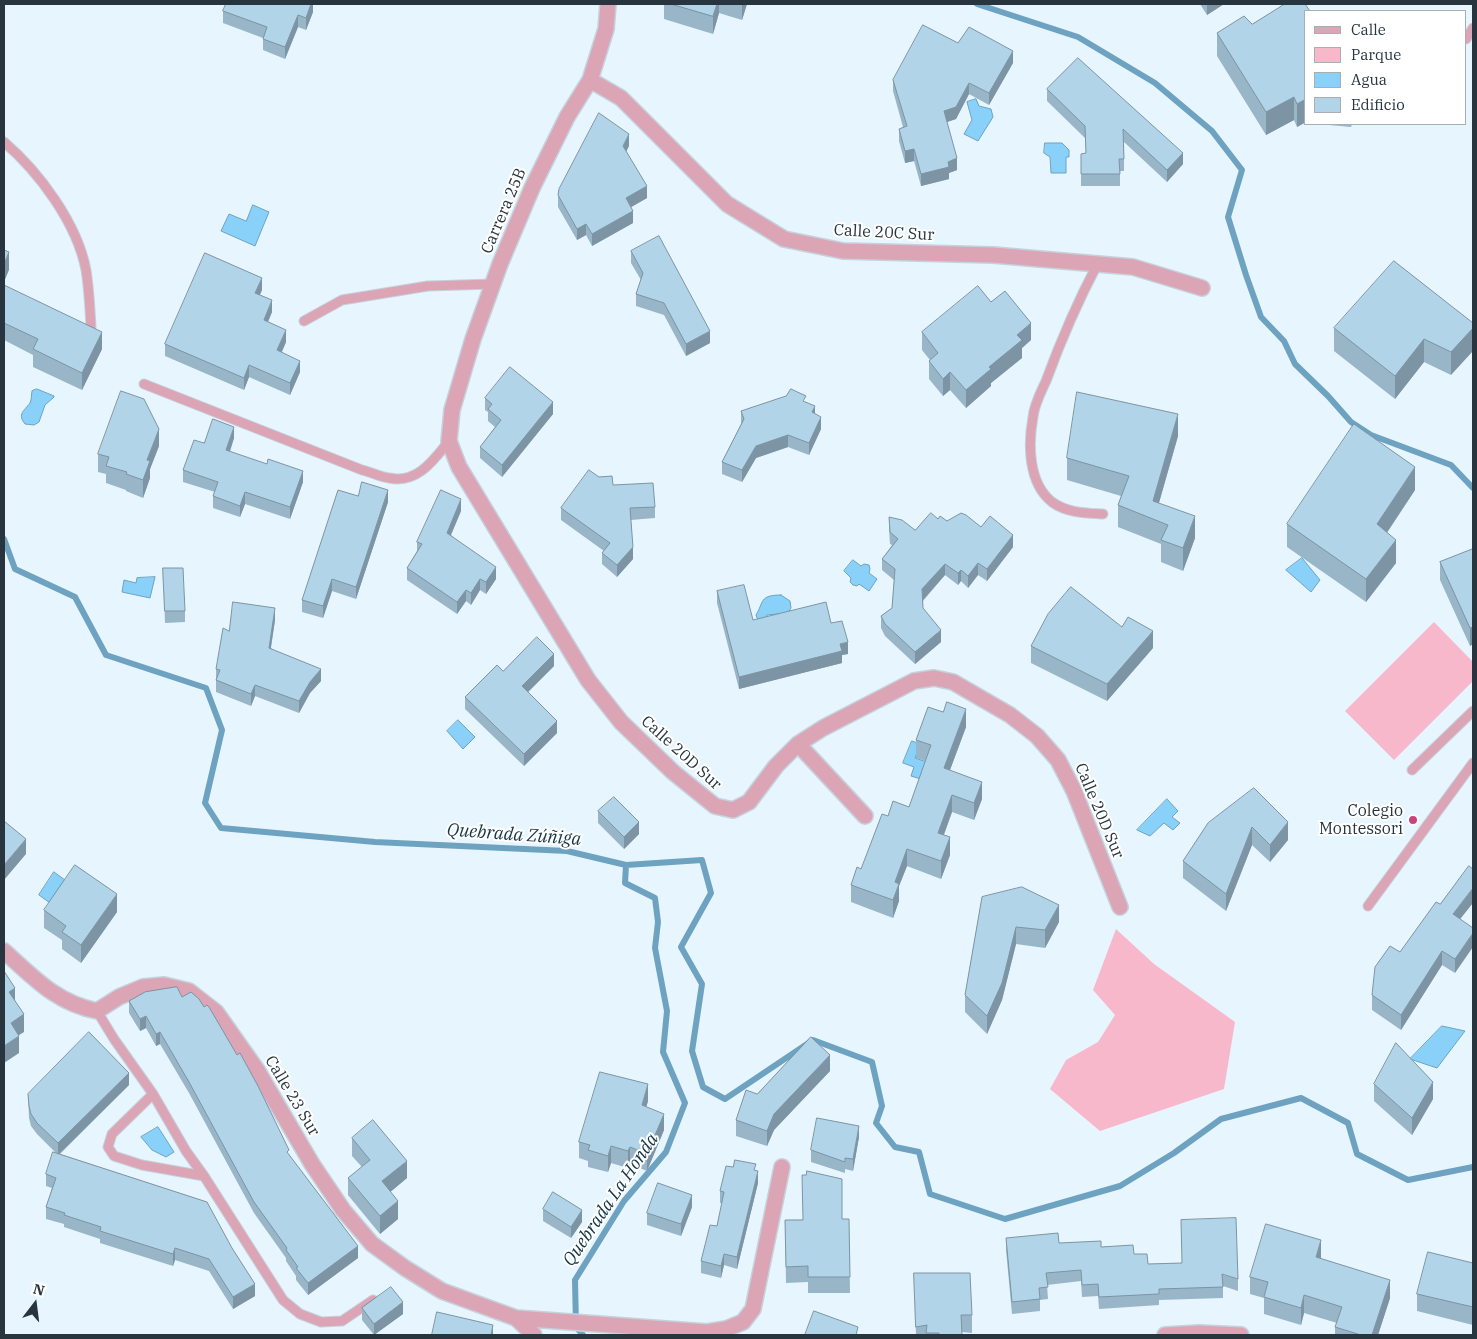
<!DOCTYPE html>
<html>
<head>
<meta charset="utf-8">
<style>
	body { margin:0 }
	#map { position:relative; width:1477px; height:1339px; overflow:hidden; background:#e7f5fe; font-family:"IBM Plex Serif",serif }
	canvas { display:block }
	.frame { position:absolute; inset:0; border:5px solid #28353e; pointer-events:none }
	.legend { position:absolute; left:1304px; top:10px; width:162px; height:115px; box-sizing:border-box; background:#fff; border:1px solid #a9aeb2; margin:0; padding:6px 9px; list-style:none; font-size:15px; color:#28353e }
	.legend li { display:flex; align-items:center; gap:10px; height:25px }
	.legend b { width:25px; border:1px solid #a9aeb2 }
	.north { position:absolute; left:10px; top:1279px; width:50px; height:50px; -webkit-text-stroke:4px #fff; paint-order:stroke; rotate:15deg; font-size:14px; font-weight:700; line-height:20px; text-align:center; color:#28353e }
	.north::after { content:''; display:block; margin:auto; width:18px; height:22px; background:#28353e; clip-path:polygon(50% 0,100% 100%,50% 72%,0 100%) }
</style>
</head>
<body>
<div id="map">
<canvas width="1477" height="1339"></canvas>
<div class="frame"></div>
<ul class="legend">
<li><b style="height:6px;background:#dca5b6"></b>Calle</li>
<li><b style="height:14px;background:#f8b8cc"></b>Parque</li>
<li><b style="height:14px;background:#8ad1f9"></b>Agua</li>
<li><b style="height:14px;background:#b1d4e9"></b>Edificio</li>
</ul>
<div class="north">N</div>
</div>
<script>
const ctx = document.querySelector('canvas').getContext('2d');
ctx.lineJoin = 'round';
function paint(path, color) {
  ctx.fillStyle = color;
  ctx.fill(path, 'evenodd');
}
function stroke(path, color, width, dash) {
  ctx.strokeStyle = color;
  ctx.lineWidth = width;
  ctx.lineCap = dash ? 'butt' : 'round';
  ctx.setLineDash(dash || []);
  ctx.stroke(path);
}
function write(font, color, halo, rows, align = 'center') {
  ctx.font = font + ' "IBM Plex Serif",serif';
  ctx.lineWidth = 4;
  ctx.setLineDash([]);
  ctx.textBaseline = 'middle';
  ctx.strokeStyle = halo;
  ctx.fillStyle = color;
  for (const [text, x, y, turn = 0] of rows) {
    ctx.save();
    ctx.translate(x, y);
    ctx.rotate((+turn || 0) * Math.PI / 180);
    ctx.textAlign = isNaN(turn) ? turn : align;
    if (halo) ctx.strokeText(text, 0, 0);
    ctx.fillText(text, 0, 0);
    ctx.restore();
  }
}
const green = new Path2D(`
	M1434,622L1473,662V681L1394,760L1345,711Z
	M1116,929L1154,964L1235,1022L1224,1089L1100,1131L1050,1089L1066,1060L1098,1042L1115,1015L1093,990Z`);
const water = new Path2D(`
	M976,99L979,106L991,109L993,117L978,141L964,134L972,120L967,102Z
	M1045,143H1062L1069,150V157H1066V173H1051L1050,157L1044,153Z
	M253,205L269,212L255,246L221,231L229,214L246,221Z
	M37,389L54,396V397L45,405L39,422L34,425L25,424C17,414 24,411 30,403C32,399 31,395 32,391Z
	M1302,558L1320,580L1311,592L1286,570Z
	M853,560L861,566L864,564L869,565L870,569L869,573L877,579L869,591L859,584L857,586L853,585L850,582L851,578L844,571Z
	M155,577L150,598L122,592L124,580L136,583L137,578Z
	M781,595L790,601L791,608L788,613L767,615L766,620L760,621L757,618L756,615C764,602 759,595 781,595Z
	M458,720L475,737L463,749L447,731Z
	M912,741L920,744L915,758L930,763L924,780L911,776L914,767L903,763Z
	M1167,799L1178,811L1172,817L1180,823L1173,830L1164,823L1150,836L1137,830Z
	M54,872L69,883L50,903L39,895Z
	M1442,1026L1465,1031L1437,1068L1410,1059Z
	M158,1127L174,1152L166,1157L152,1150L141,1137Z`);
const stream = new Path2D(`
	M977,4L1078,37L1155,83L1212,131L1242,170L1228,217L1246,275L1261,317L1284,341L1295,364L1328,396L1351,422L1371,435L1451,465L1473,488
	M4,539L15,569L75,597L106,655L206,688L222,730L205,803L221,828L375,842L567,851L626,865L702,860L711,893L681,947L702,984L692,1051L703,1087L725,1099L813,1040L872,1062L882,1106L876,1123L895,1147L919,1152L930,1194L1005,1219L1120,1186L1174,1153L1221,1119L1301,1098L1348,1123L1357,1154L1408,1180L1473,1167
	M583,1335L576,1327L575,1280L624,1201L666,1152L685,1103L663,1052L667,1011L655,948L658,922L655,898L625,883L626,865`);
const service = new Path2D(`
	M1466,39L1473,28
	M4,142C39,172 77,223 86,270C89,289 90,308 91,327
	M1098,263C1078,301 1061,340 1046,381C1041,392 1034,405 1033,417C1028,444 1028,483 1052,502C1067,513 1086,513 1103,514
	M304,321L342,300L428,286L493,284
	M144,384L362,470C371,472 380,477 389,478C417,484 433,461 449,441
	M1412,770L1473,711
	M1368,906L1473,763
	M97,1011L114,1039L153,1094L186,1151L204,1176L283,1300L300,1314L321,1322L342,1321L373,1300
	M153,1094L112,1134L108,1147L114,1156L142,1165L204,1176`);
const minor = new Path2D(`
	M608,4L606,29L590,80L567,117L532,188L500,264L473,339L452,410L449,441L459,467L588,680L621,722L673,772L715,806L733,810L749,802L776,766L798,744L823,728L914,681L934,678L953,682L1010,715L1037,736L1058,760L1074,791L1120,907
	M590,80L621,98L727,204L784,239L843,251L993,255L1133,267L1202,288
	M798,744L865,816
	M4,951C33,977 56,1003 97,1011L119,997L143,987L164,985L189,991L216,1012L257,1070L312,1164L343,1210L372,1244L405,1268L442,1291L516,1318L534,1335
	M516,1318L707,1332L726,1329L743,1322L753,1309L782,1167
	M1165,1335L1199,1333L1241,1335`);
const wall = new Path2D(`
	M313,4V12L306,30L298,27L285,59L263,50V38L223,23V11Z
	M664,4H747L742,20L719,13L713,34L664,19Z
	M1200,4H1224L1207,15Z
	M1306,11V122L1297,127L1294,120L1266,135L1217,56V33Z
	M958,43L1013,63L989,105L969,94L956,119L947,122L957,170L949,173V179L921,186L914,161L905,163L899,141V129L903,127L893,91V80Z
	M1078,58L1183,164L1167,182L1124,142V171H1120V186H1081V154L1086,153L1085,138L1047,101V89Z
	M1318,124H1352L1351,127Z
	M629,146L626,151L647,198L631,207L633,223L592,246L586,235L577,240L558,207V195Z
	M631,251L710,343L686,356L664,315L636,306V294L641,280L631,263Z
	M4,285L102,349L82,390L33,367V355L4,340Z
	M262,290L260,295L272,312L268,322L286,342L282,352L300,372L290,395L249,377L244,390L165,356V344Z
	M991,302L1031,340L1022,348V358L991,383V386L966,408L950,390L943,396L929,379V361L930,360L922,350V332Z
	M1473,323L1451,375L1424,362L1395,399L1334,351V328Z
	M485,398L553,414L502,477L480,458V447L495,427L488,421V412L485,410Z
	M806,402L815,414L821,429L809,455L788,447L756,458L742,482L722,474V462L741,424V411Z
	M1178,436L1159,503L1195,538L1183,571L1161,562V544L1118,527V505L1121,496L1067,480V458Z
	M234,438L230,452L303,482L290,519L245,504L240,517L213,508V496L215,492L183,482V470L204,443Z
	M159,446L150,469V478L143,498L126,491V490L106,483V474L98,472V454Z
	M599,477L613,485L655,507V518L631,520L633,559L617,577L602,564V553L604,551L561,520V508Z
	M1415,490L1387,533L1396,563L1366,602L1287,547V524Z
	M358,496L388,502L356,599L332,591L323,618L302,612V600Z
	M461,511L451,535L496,579L486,594L480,590L471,605L466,601L457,614L407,580V568L417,551V542Z
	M889,517L915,530L938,519L981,527L1013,547L987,581L978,575L968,588L961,581L958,585L945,575L923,601V608L941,642L915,664L885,636L881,628V616L892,608L894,580L882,570V559L892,545L890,544L889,529Z
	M1473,549V644L1470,646L1440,580V562Z
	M163,568L185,611V622L165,623Z
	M717,591L753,620L831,623L848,654L842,655V663L739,689L717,603Z
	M275,620L271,648L321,681L310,693L299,713L255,696L251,706L216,692V669L229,631Z
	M1122,627L1153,648L1107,701L1031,663V646Z
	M554,666L528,692L557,733L524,766L465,709V697L503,671Z
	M966,727L950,770L982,799L974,820L952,812L944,835L950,855L941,879L907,866L899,886V901L893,918L851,902V885L861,869L888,816L909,807L926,761L916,758V740Z
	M1254,788L1288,840L1270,862L1252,845L1226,911L1183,878V861Z
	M598,811L639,834L624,849L598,823Z
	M982,897L1059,922L1045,948L1016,944L1002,1000L987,1034L965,1012V995Z
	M44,910L117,912L81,963L62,949V940L44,928Z
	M1460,919L1455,973L1442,965L1401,1030L1372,1010V995L1400,952Z
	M182,997L358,1258L308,1295L296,1280V1276L286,1261V1258L254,1213L189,1093L160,1044L156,1046L146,1028L140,1031L129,1013V1001Z
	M830,1071L774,1130L767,1146L736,1136V1120L757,1094Z
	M1374,1084L1433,1099L1412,1135L1374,1101Z
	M129,1085L60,1154L207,1202L255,1296L233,1309L209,1271L175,1260L173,1266L100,1243V1239L64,1227V1224L46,1219V1207L52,1188L46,1186V1174L56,1153L37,1134L31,1126L29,1118L28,1094Z
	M648,1101L646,1107L664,1130L647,1171L630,1164L628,1168L611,1163L608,1172L588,1167V1161L579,1158V1142Z
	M859,1137L853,1171L845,1169V1173L811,1162V1150Z
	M352,1138L407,1178L390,1192L398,1219L380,1234L348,1195V1178L362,1167L352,1156Z
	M756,1171L758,1183L737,1269L724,1265L721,1278L701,1273V1261L717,1226L722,1203H720V1191Z
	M692,1207L681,1236L647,1225V1213Z
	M543,1209L582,1222L571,1238L543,1221Z
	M849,1219L850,1293H808V1282L786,1283L785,1220Z
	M1006,1238L1101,1247L1134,1254L1148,1264L1182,1263L1238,1279V1291L1223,1286V1298L1159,1300V1305L1099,1309L1098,1296L1082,1297L1081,1281L1047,1285L1048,1299L1040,1300V1311L1012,1314L1006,1250Z
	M1321,1258V1259L1390,1298L1378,1335H1335V1327L1337,1323L1304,1313L1301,1325L1264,1314V1298L1250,1294V1277Z
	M1473,1263V1325L1417,1311V1294Z
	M914,1273L972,1315V1333L962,1332V1335H916Z
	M362,1308L403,1314L374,1335L362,1320Z`);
const shadedWall = new Path2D(`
	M311,4H313V12L306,30V18Z
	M717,4H719V13L713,34V16Z
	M742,4H747L742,20Z
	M1207,4H1224L1207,15Z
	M298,15V27L285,59V47Z
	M1013,51V63L989,105V93Z
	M969,83V94L956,119L944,123V111Z
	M1294,97V120L1266,135V112Z
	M1306,99V122L1297,127V104Z
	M629,134V146L623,158V146Z
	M914,149V161L905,163V151Z
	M1183,153V164L1167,182V170Z
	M957,158V170L949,173V179L921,186V174Z
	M647,186V198L626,210V198Z
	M633,211V223L592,246V234Z
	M586,224V235L577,240V229Z
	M9,252V270L4,282V264Z
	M262,278V290L255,305V293Z
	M272,300V312L264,331V320Z
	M1031,323V340L1022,348V358L991,383V386L966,408V390L989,367L1017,335Z
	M1473,328V351L1451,375V352Z
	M286,330V342L277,362V350Z
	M710,331V343L686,356V344Z
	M102,332V349L82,390V373Z
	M1424,339V362L1395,399V376Z
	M300,361V372L290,395V383Z
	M249,365V377L244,390V378Z
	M950,372V390L943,396V379Z
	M553,402V414L502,477V465Z
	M815,406V418L812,412Z
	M1178,414V436L1154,520L1153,501Z
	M821,417V429L809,455V443Z
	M234,427V438L226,462V450Z
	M159,429V446L150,469V478L143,498V480L147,460Z
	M788,435V447L756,458L742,482V470L756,446Z
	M1415,467V490L1377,547V524Z
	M303,471V482L290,519V507Z
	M388,490V502L356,599V587Z
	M245,492V504L240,517V506Z
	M461,499V511L447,544V533Z
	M1195,516V538L1183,571V548Z
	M1013,535V547L987,581V569Z
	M1396,540V563L1366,602V579Z
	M633,547V559L617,577V565Z
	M978,563V575L968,588V576Z
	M945,564V575L922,601V589Z
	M496,567V579L486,594V582Z
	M961,570V581L958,585V573Z
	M332,579V591L323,618V606Z
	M480,579V590L471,605V593Z
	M466,590V601L457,614V602Z
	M275,608V620L269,659V648Z
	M1473,627V644L1470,646V628Z
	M941,630V642L915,664V652Z
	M1153,631V648L1107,701V684Z
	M848,642V654L842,655V663L739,689V677L840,644Z
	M554,654V666L522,698V686Z
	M321,669V681L310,693L299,713V701L310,682Z
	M255,685V696L251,706V694Z
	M966,709V727L944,786V768Z
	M557,721V733L524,766V754Z
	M982,782V799L974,820V803Z
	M5,793V808L4,809V794Z
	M952,795V812L938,850V833Z
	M639,822V834L624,849V837Z
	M1288,822V840L1270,862V845Z
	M1252,827V845L1226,911V894Z
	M950,837V855L941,879V861Z
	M26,839V854L4,880V865Z
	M907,849V866L899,886V901L893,918V900L895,882Z
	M1473,888V903L1453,928V914Z
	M117,894V912L81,963V945Z
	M1059,905V922L1045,948V930Z
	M1016,927V944L1002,1000L987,1034V1016Z
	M1473,933V947L1455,973V959Z
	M1442,951V965L1401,1030V1015Z
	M15,988V1006L9,992Z
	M24,1014V1032L11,1040V1023Z
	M146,1016V1028L140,1031V1019Z
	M160,1032V1044L156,1046V1034Z
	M19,1036V1053L4,1063V1046Z
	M830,1055V1071L774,1130L767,1146V1131L774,1114Z
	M129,1073V1085L58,1155V1143Z
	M1433,1082V1099L1412,1135V1118Z
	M648,1084V1101L642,1122V1105Z
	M664,1114V1130L647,1171V1154Z
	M859,1126V1137L853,1171V1159Z
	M611,1146V1163L608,1172V1156Z
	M630,1147V1164L628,1168V1151Z
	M407,1161V1178L382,1199V1181Z
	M758,1171V1183L737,1269V1257Z
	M692,1195V1207L681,1236V1224Z
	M398,1201V1219L380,1234V1216Z
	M582,1210V1222L571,1238V1227Z
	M1321,1240V1258L1316,1275V1257Z
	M358,1246V1258L308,1295V1283Z
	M175,1248V1260L173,1266V1254Z
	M724,1254V1265L721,1278V1266Z
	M1390,1280V1298L1378,1335H1372Z
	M255,1284V1296L233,1309V1297Z
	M1304,1295V1313L1301,1325V1308Z
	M403,1302V1314L374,1335V1324Z
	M493,1325V1335H491Z`);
const building = new Path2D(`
	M226,4H311L306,18L298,15L285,47L263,39L267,27L223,11Z
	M671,4H717L713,16Z
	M1285,4H1305L1310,11H1306V99L1297,104L1294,97L1266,112L1217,33L1244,16L1252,24Z
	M923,25L958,43L969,27L1013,51L989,93L969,83L956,107L944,111L957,158L948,162L949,167L921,174L914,149L905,151L899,129L907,126L893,80Z
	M1078,58L1183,153L1167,170L1123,129L1124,159H1119L1120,174H1081V154L1086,153L1085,126L1047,89Z
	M599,113L629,134L623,146L647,186L626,198L633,211L592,234L586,224L577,229L558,195L559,189Z
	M659,236L710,331L686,344L664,303L636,294L643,273L631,251Z
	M4,250L9,252L4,264Z
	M205,253L262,278L255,293L272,300L264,320L286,330L277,350L300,361L290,383L249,365L244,378L165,344Z
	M1394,261L1473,323V328L1451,352L1424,339L1395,376L1334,328Z
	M4,285L102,332L82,373L33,349L38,339L4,323Z
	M978,286L991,302L1005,291L1031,323L1017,335L1022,340L989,367L991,369L966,390L950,372L943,379L929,361L938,353L922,332Z
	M510,367L553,402L502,465L480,447L501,420L488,409L492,404L485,398Z
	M791,389L806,396L803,401L815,406L812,412L821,417L809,443L788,435L756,446L742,470L722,462L744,419L741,411L786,396Z
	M121,391L144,399L159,429L147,460L150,461L143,480L126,474L127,472L106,466L109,457L98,454Z
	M1077,392L1178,414L1153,501L1195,516L1183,548L1161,540L1168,525L1118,505L1129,476L1067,458Z
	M213,419L234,427L226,450L267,464L268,459L303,471L290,507L245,492L240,506L213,496L218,482L183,470L194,440L204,443Z
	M1354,424L1415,467L1377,524L1396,540L1366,579L1287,524Z
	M589,470L599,477L612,476L613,485L653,483L655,507L630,508L633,547L617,565L602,553L610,543L561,508Z
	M362,482L388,490L356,587L332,579L323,606L302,600L338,490L358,496Z
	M441,490L461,499L447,533L496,567L486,582L480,579L471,593L466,590L457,602L407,568L422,544L417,542Z
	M931,513L938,519L940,516L947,521L961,513L966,515L981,527L990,516L1013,535L987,569L978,563L968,576L961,570L958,573L945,564L922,589L923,608L941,630L915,652L885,624L881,616L892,608L895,569L882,559L898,539L890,532L889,517L902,520L915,530Z
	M1473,549V627L1470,628L1440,562Z
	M163,568H183L185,611H165Z
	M744,585L753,620L826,602L831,623L842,621L848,642L840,644L842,651L739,677L717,591Z
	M1071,587L1122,627L1128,617L1153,631L1107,684L1031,646L1048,614Z
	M233,602L275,608L269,648L321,669L310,682L299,701L255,685L251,694L216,680L220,670L216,669L223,628L229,631Z
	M537,637L554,654L522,686L557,721L524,754L465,697L497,665L503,671Z
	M947,702L966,709L944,768L982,782L974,803L952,795L938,833L950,837L941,861L907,849L895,882L899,884L893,900L851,885L857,867L861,869L882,814L888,816L893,801L909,807L931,745L916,740L928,707L943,712Z
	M1254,788L1288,822L1270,845L1252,827L1226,894L1183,861L1208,823Z
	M614,797L639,822L624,837L598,811Z
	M4,821L26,839L4,865Z
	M75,865L117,894L81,945L62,932L66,926L44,910Z
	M1469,866L1473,869V888L1453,914L1473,928V933L1455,959L1442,951L1401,1015L1372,995L1375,967L1390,946L1400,952L1436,902L1440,904Z
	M1022,887L1059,905L1045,930L1016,927L1002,983L987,1016L965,995L982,897Z
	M4,971L15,988L9,992L24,1014L11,1023L19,1036L4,1046Z
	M177,987L182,997L191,992L199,999L204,1007L207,1005L209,1007L237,1055L240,1053L258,1086L289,1150L287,1152L358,1246L308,1283L296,1268L298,1267L286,1250L287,1248L254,1202L189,1082L160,1032L156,1034L146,1016L140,1019L129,1001L145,992Z
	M89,1032L129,1073L58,1143L37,1123L31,1114L29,1106L28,1094Z
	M811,1037L830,1055L774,1114L767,1131L736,1120L746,1090L757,1094Z
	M1396,1043L1433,1082L1412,1118L1374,1084Z
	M600,1072L648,1084L642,1105L664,1114L647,1154L630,1147L628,1151L611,1146L608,1156L588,1150L590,1145L579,1142Z
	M817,1118L859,1126L853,1159L845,1158V1162L811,1150Z
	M373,1120L407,1161L382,1181L398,1201L380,1216L348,1178L370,1160L352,1138Z
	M53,1152L207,1202L232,1248L255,1284L233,1297L209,1259L175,1248L173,1254L100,1231L101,1227L64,1215L65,1213L46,1207L56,1178L46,1174Z
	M735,1160L756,1164L754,1170L758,1171L737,1257L724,1254L721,1266L701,1261L710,1225L717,1226L724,1192L720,1191L726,1166L733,1167Z
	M807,1171L842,1179V1219H849L850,1277H808V1266L786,1267L785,1220H803L802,1175H806Z
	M658,1183L692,1195L681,1224L647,1213Z
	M553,1192L582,1210L571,1227L543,1209Z
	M1236,1218L1238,1279L1222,1274L1223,1287L1159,1289V1294L1099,1297L1098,1284L1082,1285L1081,1270L1046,1273L1048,1287L1039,1288L1040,1299L1012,1302L1006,1238L1058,1233L1059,1243L1101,1241V1247L1133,1245L1134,1254H1147L1148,1264L1182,1263L1181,1220Z
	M1266,1224L1321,1240L1316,1257L1390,1280L1372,1335H1361L1335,1327L1342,1307L1304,1295L1301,1308L1264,1297L1268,1282L1250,1277Z
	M1428,1252L1473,1263V1307L1417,1294Z
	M914,1273H970L972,1315H961L962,1335H939V1333H926L927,1325L916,1327Z
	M391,1287L403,1302L374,1324L362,1308Z
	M814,1311L858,1327L856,1335H805Z
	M437,1312L493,1325L491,1335H432Z`);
const markers = [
	[1413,820,5,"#cb427c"]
];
const streetNames = [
	["Carrera 25B",504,211,-67],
	["Calle 20C Sur",884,233,3],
	["Calle 20D Sur",681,753,42],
	["Calle 20D Sur",1099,811,67],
	["Calle 23 Sur",292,1096,59]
];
const poiNames = [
	["Colegio",1403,811],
	["Montessori",1403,829]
];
const waterNames = [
	["Quebrada Zúñiga",514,835,4],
	["Quebrada La Honda",611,1200,-56]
];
paint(green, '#f8b8cc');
paint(water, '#8ad1f9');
stroke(water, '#6da2c1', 1);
stroke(stream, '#6da2c1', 6);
stroke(service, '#c5d2db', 11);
stroke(minor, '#c5d2db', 18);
stroke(service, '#dca5b6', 9);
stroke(minor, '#dca5b6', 15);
paint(wall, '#98b6c8');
paint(shadedWall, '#7c94a3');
paint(building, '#b1d4e9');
stroke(building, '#7c94a3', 1);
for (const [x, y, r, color] of markers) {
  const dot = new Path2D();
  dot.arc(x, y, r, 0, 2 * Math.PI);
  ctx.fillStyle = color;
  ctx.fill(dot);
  stroke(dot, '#fff', 2);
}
write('16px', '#28353e', '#fff', streetNames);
write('16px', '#28353e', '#fff', poiNames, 'right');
write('italic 18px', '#153546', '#fff', waterNames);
</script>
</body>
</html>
